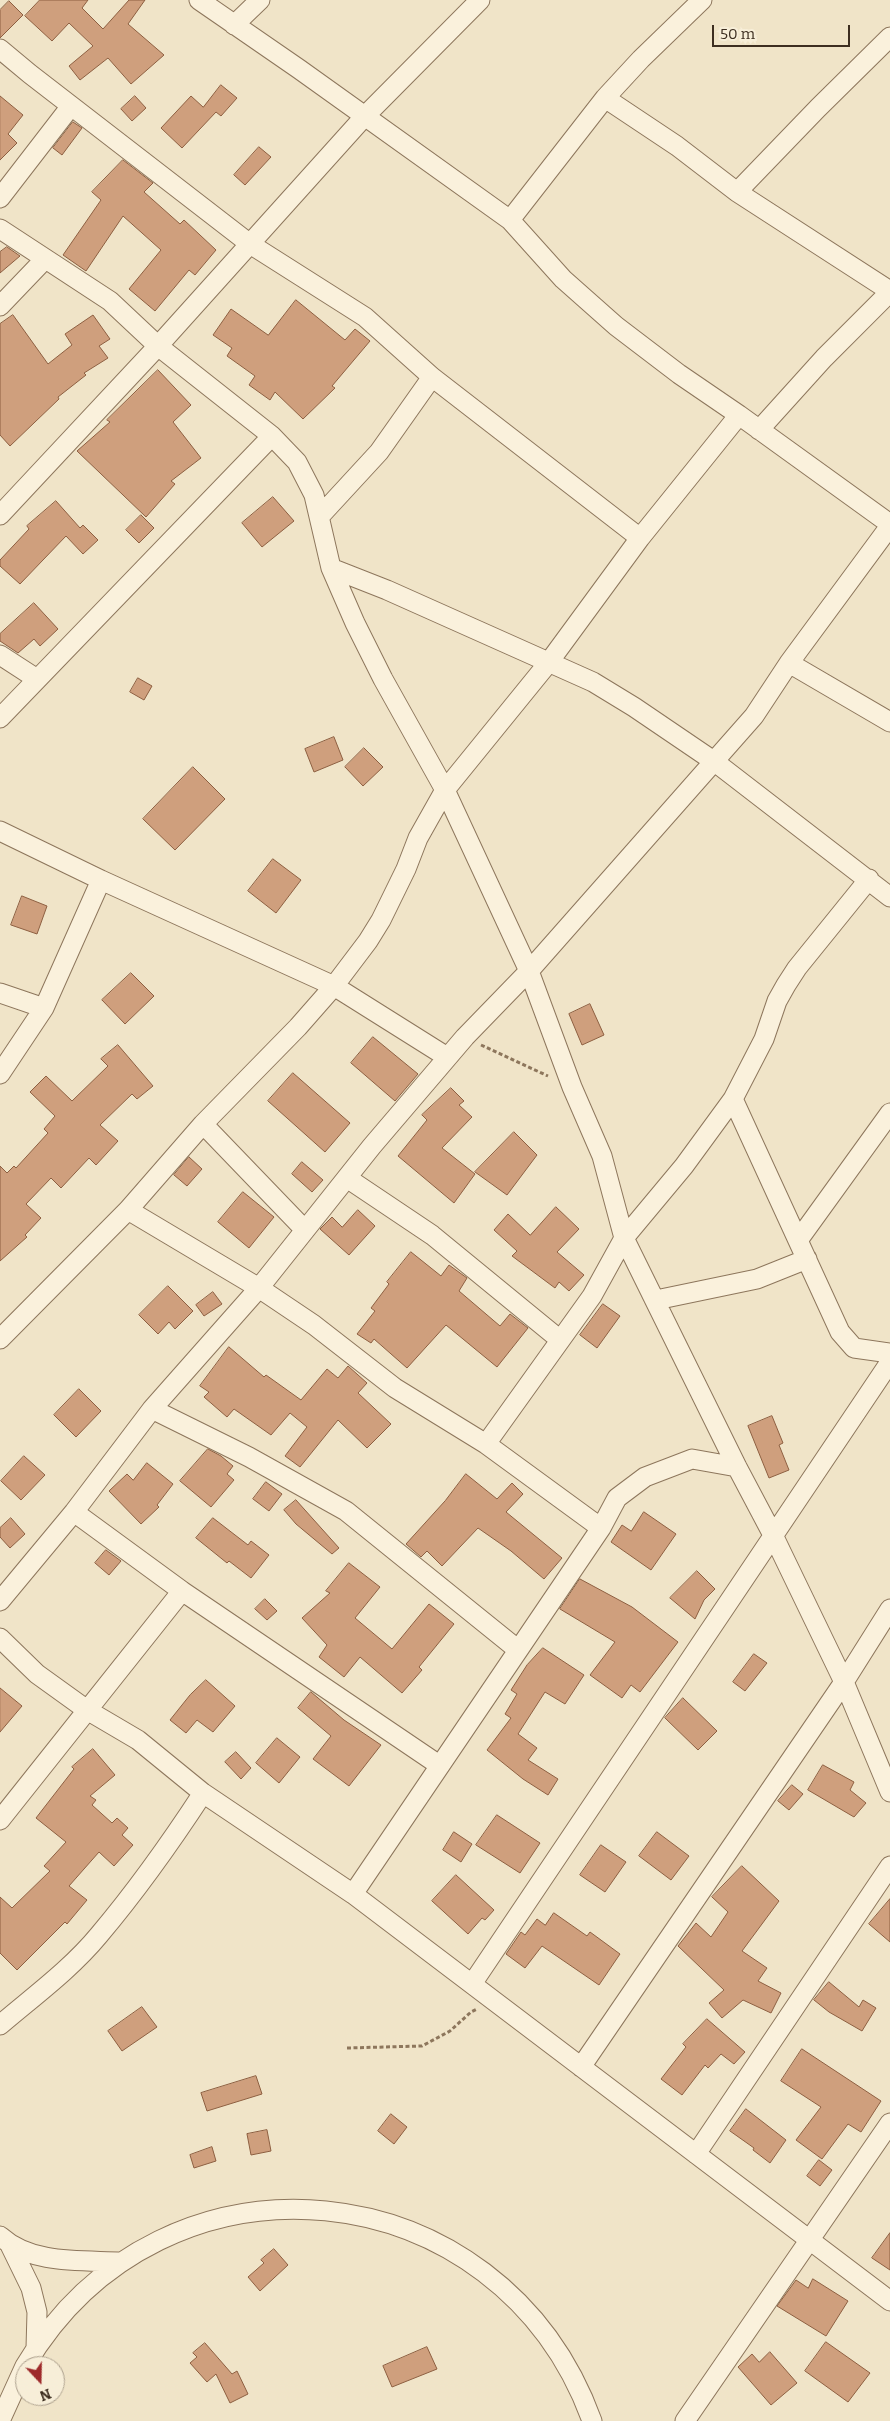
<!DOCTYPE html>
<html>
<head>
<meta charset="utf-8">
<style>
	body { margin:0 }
	#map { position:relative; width:890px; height:2421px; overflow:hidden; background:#f0e4c8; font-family:Bitter,serif }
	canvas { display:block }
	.north { position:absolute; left:15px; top:2356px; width:50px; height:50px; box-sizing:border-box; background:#f7eed8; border:1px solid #ada18e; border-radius:50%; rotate:159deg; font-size:14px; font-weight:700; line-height:20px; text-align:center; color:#3d2e20 }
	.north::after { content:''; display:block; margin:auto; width:18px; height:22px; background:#9e2a2b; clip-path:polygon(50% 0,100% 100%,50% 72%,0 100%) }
	.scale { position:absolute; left:712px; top:25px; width:138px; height:22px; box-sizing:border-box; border:2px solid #3d2e20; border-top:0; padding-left:6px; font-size:15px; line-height:18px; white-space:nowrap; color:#3d2e20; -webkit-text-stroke:4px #f7eed8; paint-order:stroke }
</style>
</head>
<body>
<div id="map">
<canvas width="890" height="2421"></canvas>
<div class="north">N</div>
<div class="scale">50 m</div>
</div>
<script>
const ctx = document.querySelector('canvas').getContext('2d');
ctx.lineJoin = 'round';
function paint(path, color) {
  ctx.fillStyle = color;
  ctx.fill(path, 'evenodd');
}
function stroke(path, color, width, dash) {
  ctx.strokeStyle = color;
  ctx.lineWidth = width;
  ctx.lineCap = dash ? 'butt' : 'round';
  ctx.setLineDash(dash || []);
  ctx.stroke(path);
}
const building = new Path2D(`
	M40,0H88L82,8L103,29L129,0H145L128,24L164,55L131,84L108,58L80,80L69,66L93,46L69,23L52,41L25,16Z
	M9,1L23,15L0,38V10Z
	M221,85L237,98L221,116L216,112L182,148L161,128L191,96L203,107Z
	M0,96L23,115L8,134L17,143L0,160Z
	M135,96L146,108L132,121L121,109Z
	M73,122L82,128L62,155L53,148Z
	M259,147L271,157L245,185L234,175Z
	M123,160L153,183L144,192L180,224L184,220L216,250L195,275L189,270L155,311L129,289L161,250L123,216L86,271L63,255L101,200L92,192Z
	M7,247L20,256L0,273V252Z
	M296,300L345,340L355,329L370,341L332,386L335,388L303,419L275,392L270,400L249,385L255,376L227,356L232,348L213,335L231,309L268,335Z
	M13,315L48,364L72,345L65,334L93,315L110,339L99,346L108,358L84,373L86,375L58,397L59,399L10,446L0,435V324Z
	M158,370L191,405L173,422L201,458L171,481L175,484L146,517L77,451L110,422L107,420Z
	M273,497L294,521L262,547L242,523Z
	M56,501L80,528L83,525L98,540L83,554L66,536L20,584L0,566V560L29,529L27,526Z
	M141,515L154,528L139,543L126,530Z
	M34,603L58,629L40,646L34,639L18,653L0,641V634Z
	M138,678L152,686L144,700L130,692Z
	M334,737L343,760L314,772L305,749Z
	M364,748L383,767L363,786L345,767Z
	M193,767L225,799L175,850L143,819Z
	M273,859L301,880L276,913L248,891Z
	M22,896L47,906L37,934L11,925Z
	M131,973L154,996L125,1024L102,1000Z
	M590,1004L604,1035L582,1045L569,1014Z
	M373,1037L418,1074L395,1101L351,1063Z
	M118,1045L153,1086L137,1099L132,1094L100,1125L118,1141L96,1165L89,1158L61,1188L51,1178L26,1204L41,1218L25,1235L27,1237L0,1261V1166L7,1173L14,1166L16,1168L48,1133L44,1129L55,1116L30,1092L46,1076L72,1101L108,1066L101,1059Z
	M293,1073L350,1123L325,1152L268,1101Z
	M451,1088L464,1101L459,1105L472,1117L442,1148L475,1174L454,1203L398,1156L427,1120L422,1115Z
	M514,1132L537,1155L507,1195L475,1172Z
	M189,1157L202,1169L187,1186L174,1175Z
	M302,1162L323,1180L312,1192L292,1174Z
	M243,1192L274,1217L249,1248L218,1222Z
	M556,1207L579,1229L557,1252L584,1275L569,1291L559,1282L555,1288L512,1256L517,1251L494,1230L508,1214L530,1235Z
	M358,1210L375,1226L349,1255L320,1229L332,1217L342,1227Z
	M411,1252L441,1276L449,1265L467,1278L459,1291L500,1326L510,1314L528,1328L497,1367L446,1325L407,1368L374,1339L371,1343L357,1334L375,1311L371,1308L389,1284L387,1282Z
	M168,1286L193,1311L175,1329L169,1322L158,1334L139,1315Z
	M213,1292L222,1304L204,1316L196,1305Z
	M603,1304L620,1316L597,1348L580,1335Z
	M229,1347L264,1377L266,1375L301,1400L327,1369L338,1378L348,1366L367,1383L358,1393L391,1424L367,1448L338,1420L300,1467L285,1456L307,1427L290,1413L271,1435L234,1409L227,1417L204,1397L209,1392L200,1386Z
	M79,1389L101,1411L76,1437L54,1415Z
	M772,1416L783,1443L779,1445L789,1470L769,1478L748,1426Z
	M208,1449L221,1456L233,1466L227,1474L234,1480L211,1507L180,1481Z
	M24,1456L45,1475L21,1500L1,1481Z
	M147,1463L173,1484L157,1505L159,1507L141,1524L109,1491L127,1474L133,1480Z
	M466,1474L497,1499L512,1483L523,1494L506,1512L562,1558L544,1579L511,1551L478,1528L442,1566L427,1551L421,1557L406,1544L445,1501Z
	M266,1482L282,1494L269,1511L253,1499Z
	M296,1500L339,1548L332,1554L296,1524L284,1510Z
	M644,1512L676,1534L651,1570L611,1542L622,1525L631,1531Z
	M11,1518L25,1534L10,1548L0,1537V1528Z
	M213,1518L248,1545L251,1541L269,1555L251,1578L229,1561L227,1563L196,1538Z
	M106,1550L121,1561L109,1575L95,1563Z
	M349,1563L380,1587L355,1618L392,1649L429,1604L454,1624L419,1667L422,1670L402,1693L360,1657L344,1677L319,1657L327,1645L302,1618L330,1593L326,1591Z
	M697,1571L715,1589L704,1600L695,1619L670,1598Z
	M580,1579L632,1607L678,1642L640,1692L631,1685L622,1698L590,1675L615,1642L560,1609Z
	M265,1599L277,1611L267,1620L255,1609Z
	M543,1648L584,1675L565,1704L545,1692L518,1734L537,1748L528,1760L558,1779L548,1795L523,1779L487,1750L511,1718L505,1714L517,1694L511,1690L527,1665Z
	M754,1654L767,1663L745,1691L733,1682Z
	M206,1680L235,1706L213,1732L197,1720L186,1733L170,1720L190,1695Z
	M0,1688L22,1706L0,1732Z
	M311,1692L344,1720L381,1745L349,1786L313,1759L331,1736L298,1708Z
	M683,1698L717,1731L698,1750L665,1718Z
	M277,1738L300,1757L279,1783L256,1763Z
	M93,1749L115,1775L90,1796L96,1800L92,1805L112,1823L117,1818L128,1828L122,1835L133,1845L114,1866L99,1852L69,1886L87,1900L67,1924L65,1922L17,1970L0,1953V1897L12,1908L50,1871L44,1866L66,1842L36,1818L74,1769L72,1767Z
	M236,1752L251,1768L241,1779L225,1762Z
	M823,1765L854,1782L850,1790L866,1803L854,1817L808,1790Z
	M792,1785L803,1794L789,1810L778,1801Z
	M497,1815L540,1843L520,1873L476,1845Z
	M454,1832L472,1844L461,1862L443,1850Z
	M657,1832L689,1856L671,1880L639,1856Z
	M601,1845L626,1862L605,1892L580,1875Z
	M742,1866L779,1901L742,1951L767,1968L758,1981L781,1993L771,2013L743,2000L722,2018L709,2003L724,1990L678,1946L696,1923L711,1937L728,1912L712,1897Z
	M456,1875L494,1910L485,1920L482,1918L468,1934L432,1901Z
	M890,1899V1942L869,1924Z
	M554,1913L587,1936L590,1932L620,1954L599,1985L542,1946L525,1968L506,1954L521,1932L525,1935L537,1919L545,1925Z
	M829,1982L859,2007L863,2000L876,2008L862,2031L829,2012L814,2000Z
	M142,2007L157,2027L122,2051L108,2031Z
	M707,2019L745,2052L734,2064L721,2054L708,2068L705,2065L682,2095L661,2079L686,2047L683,2044Z
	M802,2049L881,2101L861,2132L848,2124L822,2159L796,2140L821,2107L781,2081Z
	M256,2076L262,2094L207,2111L201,2093Z
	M746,2109L786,2140L770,2163L753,2150L754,2148L730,2131Z
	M391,2114L407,2127L394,2144L378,2131Z
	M267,2130L271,2151L251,2155L247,2134Z
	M212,2147L216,2161L194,2168L190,2155Z
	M819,2160L832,2170L820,2186L807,2176Z
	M890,2233V2270L872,2258Z
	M274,2249L288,2265L260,2291L248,2277L264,2263L261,2260Z
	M813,2279L848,2301L826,2336L777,2306L796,2280L808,2288Z
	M826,2342L870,2373L848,2402L805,2371Z
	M205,2343L232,2374L237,2371L248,2394L230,2403L216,2374L207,2382L190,2363L197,2357L193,2353Z
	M427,2347L437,2369L392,2387L383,2366Z
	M770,2352L797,2383L771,2405L738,2367L752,2354L759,2362Z`);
const path = new Path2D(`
	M481,1045L548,1076
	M347,2048L422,2046L450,2031L471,2012L477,2009`);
const minor = new Path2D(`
	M199,0L299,69L510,220L563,279L616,326L679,374L739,415L890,524
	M234,25L260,0
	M0,49L30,74L250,244L365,317L432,377L640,538
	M605,98L677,146L737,192L890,291
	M737,192L818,108L890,37
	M0,198L71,106
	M510,220L605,98L641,59L702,0
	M0,229L110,301L158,346L272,436L297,462L314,495L331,568L355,623L383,679L445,790L529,971L572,1087L602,1156L624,1238L737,1467L774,1537L844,1682L890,1792
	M0,306L45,259
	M759,430L824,358L890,292
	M0,515L158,346L364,117L480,0
	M320,516L379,452L432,377
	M331,568L387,590L593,682L634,707L715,762L890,897
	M0,655L37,679
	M789,663L890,722
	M0,718L272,436
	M0,831L101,880L334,986L447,1057
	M0,993L44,1008
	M0,1074L44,1008L101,880
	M733,1099L840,1332L854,1348L890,1353
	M203,1124L305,1230
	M347,1178L432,1235L559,1339
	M128,1210L259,1288L314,1325L395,1388L486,1444L601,1528
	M799,1239L890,1113
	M656,1300L757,1279L807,1259
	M0,1339L128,1210L203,1124L298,1027L334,986L368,941L381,920L406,869L418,838L445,790L549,662L640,538L739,415
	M152,1409L249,1457L346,1511L517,1649
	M486,1444L592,1296L624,1238L684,1166L733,1099L764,1039L777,1001L786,985L797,968L869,879
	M74,1512L182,1591L439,1765
	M0,1601L74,1512L152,1409L259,1288L372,1146L465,1037L529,971L754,716L789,663L890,526
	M0,1638L37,1674L87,1710L138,1740L203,1793L353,1894L890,2301
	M0,1820L182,1591
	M353,1894L601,1528L617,1498L645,1477L692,1459L737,1467
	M472,1984L890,1362
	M0,2025C34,1996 71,1969 99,1935C137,1890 171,1842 203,1793
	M581,2067L844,1682L890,1609
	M696,2154L890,1866
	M0,2236C32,2265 81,2260 122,2262
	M10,2245L31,2288L37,2312L36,2348
	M25,2366C163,2133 500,2167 592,2421
	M0,2421L25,2366
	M685,2421L890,2123`);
paint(building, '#cf9f7d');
stroke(building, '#8d5f41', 1);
stroke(minor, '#8d765c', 21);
stroke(path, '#8d765c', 3, [4, 2.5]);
stroke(minor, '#faf1dc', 19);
</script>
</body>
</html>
